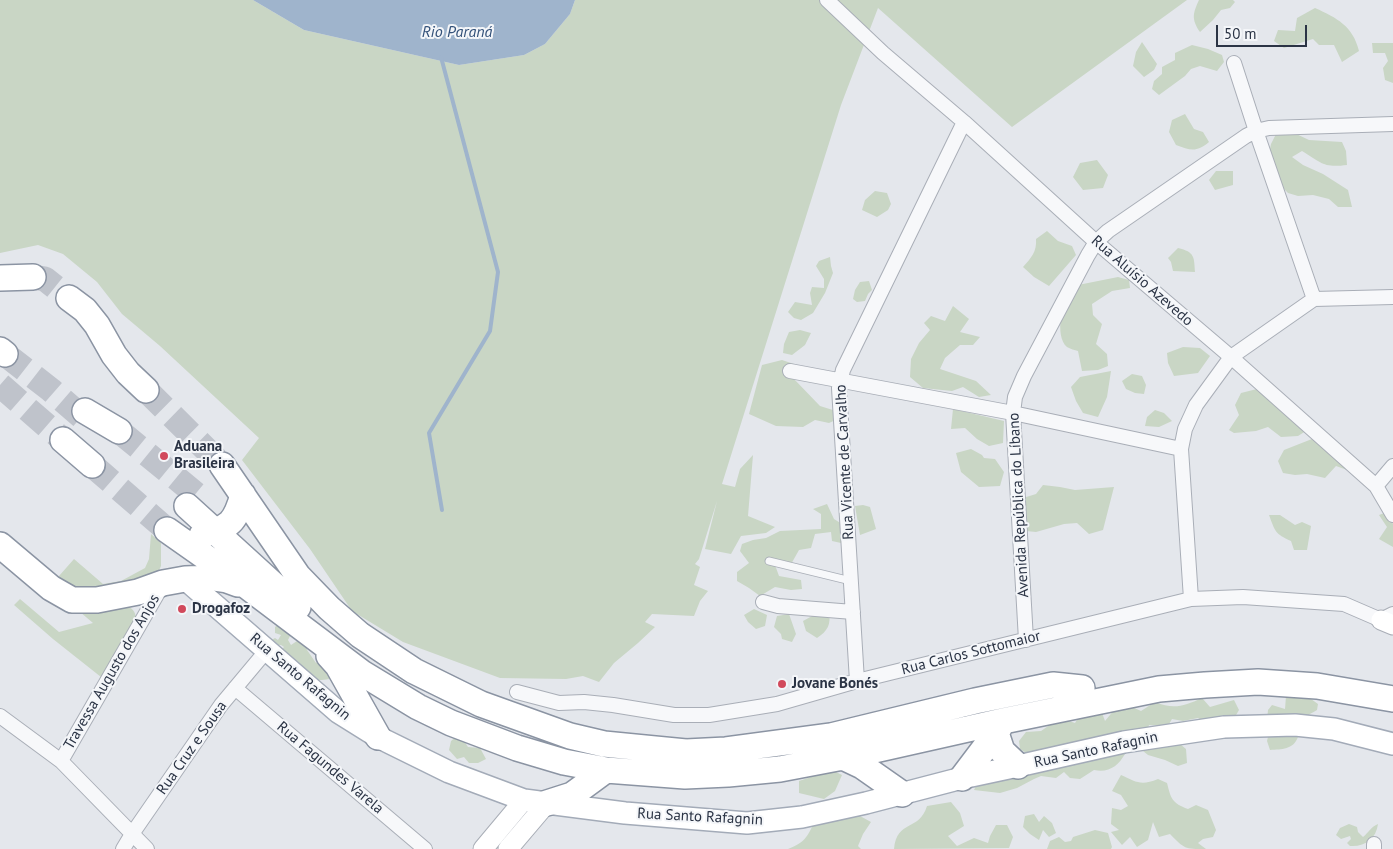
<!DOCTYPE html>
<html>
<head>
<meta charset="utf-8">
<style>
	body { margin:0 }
	#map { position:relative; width:1393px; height:849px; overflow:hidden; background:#e4e7ec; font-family:"PT Sans",sans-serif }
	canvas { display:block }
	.scale { position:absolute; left:1216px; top:25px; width:91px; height:22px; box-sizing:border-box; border:2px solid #2b3445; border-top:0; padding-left:6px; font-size:15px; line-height:18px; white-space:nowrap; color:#2b3445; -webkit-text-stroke:4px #f4f6f9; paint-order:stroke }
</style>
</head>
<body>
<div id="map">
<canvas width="1393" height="849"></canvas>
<div class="scale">50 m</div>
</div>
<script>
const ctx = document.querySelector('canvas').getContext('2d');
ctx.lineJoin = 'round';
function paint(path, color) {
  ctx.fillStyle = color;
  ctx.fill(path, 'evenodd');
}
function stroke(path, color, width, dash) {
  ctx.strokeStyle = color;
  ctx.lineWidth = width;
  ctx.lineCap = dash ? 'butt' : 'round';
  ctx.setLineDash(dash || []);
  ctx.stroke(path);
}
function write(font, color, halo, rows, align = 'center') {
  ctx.font = font + ' "PT Sans",sans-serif';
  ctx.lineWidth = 4;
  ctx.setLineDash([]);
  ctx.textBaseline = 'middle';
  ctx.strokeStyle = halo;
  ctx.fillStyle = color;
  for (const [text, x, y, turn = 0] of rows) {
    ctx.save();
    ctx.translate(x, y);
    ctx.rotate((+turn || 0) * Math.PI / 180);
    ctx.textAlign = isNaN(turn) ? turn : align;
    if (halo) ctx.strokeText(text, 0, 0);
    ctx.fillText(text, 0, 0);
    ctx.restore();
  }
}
const green = new Path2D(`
	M0,0H253L304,30L459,65L524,55L545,44L570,14L575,0H1187L1012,127L878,8L841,105L722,484L735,487L740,469L753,455L748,516L775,527L766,533L741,536L731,554L705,549L717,501L699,559L695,564L700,567L694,585L708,591L700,601L694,616L652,614L645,622L655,627L638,643L614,663L599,682L583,676L566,679L500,678L403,642L352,611L310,549L242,460L259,438L160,346L122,314L97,282L63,254L38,245L0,253Z
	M1199,0H1233L1235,2L1230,8L1221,10L1213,20L1200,32C1191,19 1193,13 1199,0Z
	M1315,8C1337,18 1353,26 1359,51L1342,62L1334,45H1319L1313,39L1284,48L1274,41L1278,30L1295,31L1297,18Z
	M1142,42L1157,64L1154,70L1144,77L1133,66L1136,52Z
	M1372,43H1393V83L1385,80L1383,68L1388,61L1385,53H1373Z
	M1192,45L1208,49L1222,55L1224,62L1217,71L1200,66L1191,69L1185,76L1159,95L1152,89L1154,81L1162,74V67L1175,60V53Z
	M1185,114L1194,129L1203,132L1209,142C1196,153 1190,150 1176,145L1169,132L1172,120Z
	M1278,130L1290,131L1309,140L1342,142L1346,151L1347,165C1323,168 1322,163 1302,151L1292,157L1303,165L1323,174L1348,190L1352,207H1338L1329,199L1313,195L1298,196L1288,193L1272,177L1269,154L1271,144Z
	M1097,160L1108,175L1103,188L1083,190L1073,177L1080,163Z
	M1216,171H1233V185L1215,190L1209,180Z
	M875,191L887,193L891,204L888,210L877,217L862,210L865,200Z
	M1047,231L1058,241L1072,246L1076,255L1049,286L1034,277L1023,267C1031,258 1037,252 1036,239Z
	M1178,248C1195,252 1194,257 1195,272L1173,271L1171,262L1168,258Z
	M830,257L831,266L833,273L825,293L813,313L801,320L794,318L788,312L795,302L812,305L810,293L812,287L824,288V279L816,266L819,261Z
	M1118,277L1129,280L1130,288L1112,291L1092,304L1093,315L1102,324L1096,344L1107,354L1108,366L1098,370L1082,371L1078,351C1075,350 1070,349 1067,347C1054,336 1063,301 1068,287Z
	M869,281L872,290L868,294L865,301L857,302L853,299L855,290L860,282Z
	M953,306L969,319L960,332L980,337L973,345H960L945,358L940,369L976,381L991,395L979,397L963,387L952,391L923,388L910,377L911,359L919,343L930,330L924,323L931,316L945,321Z
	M800,330L811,333L805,345L792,355L783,353L784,344L789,332Z
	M1183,347L1200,348L1210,356L1198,373L1174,376L1168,363L1167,353Z
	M782,360L797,365L794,379L820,406L836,411L838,419L829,423L815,420L803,427L776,426L749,414L762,365Z
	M1111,371L1107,397L1098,417L1083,413L1076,401L1071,387L1080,377Z
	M1132,374L1142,376L1146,385L1144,394L1135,393L1126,389L1122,381Z
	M1257,389L1309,429L1298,436L1281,437L1268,427L1256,431L1234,433L1229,430L1239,415L1235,405L1241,393Z
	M953,409L1004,421L1003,443L989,446L977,439L965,428L951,429Z
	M1155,410L1164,413L1172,421L1159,427L1145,426L1147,417Z
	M1317,437L1350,471L1336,466L1325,478L1307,474L1295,475L1283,473L1278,461L1284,450Z
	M971,449L982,455L984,458L995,459L1004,472L1000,486L979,487L961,472L956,453Z
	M1043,485L1060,487L1075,490L1114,487L1103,530L1089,534L1077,523L1064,524L1036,532L1026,531L1023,498L1036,494Z
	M827,504L834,519L842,524L848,535L841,543L832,541L831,532L815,534L811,548L799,550L790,566L775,565L779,576L801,580L802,589L791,590L775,587L760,596L749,588L737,581V572L749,563L740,551L742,544L753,540L766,538L780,531L821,529V514L813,509Z
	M863,505L870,507L876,529L860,535L855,506Z
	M1387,512L1393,524V547L1379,539L1387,527L1379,515Z
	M1269,515H1280L1295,525L1302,522L1311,526L1307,550H1294L1291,541C1275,534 1275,531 1269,515Z
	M151,534L161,543V566L156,577L103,595L60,584L59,576L74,559L103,584L121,581L145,568L149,559Z
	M20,599L59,632L93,623L80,612L127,606C134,609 136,613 136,621L101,677L53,639L14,605Z
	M754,609L767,615L765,626L756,629L748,622L744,615Z
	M829,612C831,624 828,631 817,638L806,631L803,621L814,615Z
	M789,614L796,634L792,642L782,639L781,634L774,627L777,616Z
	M280,623L291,634L288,640L291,645L297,641L305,643L307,650L316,663L319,661L331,673L329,679C312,682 310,678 297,668L296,660L292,663L280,651L284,647L281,645H274L268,642L275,638L278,640L281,635L275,633V627Z
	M1286,696L1311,699L1318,704L1317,710C1301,719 1300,721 1283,714L1277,720H1267L1268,710L1272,705L1285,709Z
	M1202,698L1210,707L1234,700L1239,710L1232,722L1211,725L1198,718L1183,721L1172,719L1168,726L1149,725L1147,732L1174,739L1186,749L1187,763L1178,766L1165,760L1148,755L1128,739L1031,756L1020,749L1019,741L1026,732L1041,731L1060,718L1075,723L1080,715L1101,710L1105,721L1119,704L1130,706L1141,711L1155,702C1174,710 1184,706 1202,698Z
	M1284,730L1298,737C1293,750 1282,749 1270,750L1267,741L1269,733Z
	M457,736L464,741L468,747L480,748L486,759L478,763H469L464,757L457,759L449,750L451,741Z
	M1114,747L1125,754C1118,766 1109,773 1094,770L1080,779L1070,778L1064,772L1056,778L1041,776L1034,779L1017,788L1000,793L974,790L977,784Z
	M832,770L842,775L835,791L824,799L799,793V781Z
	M1121,775C1136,782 1141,786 1158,779L1167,783C1171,799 1172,803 1188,809L1196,805L1208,810L1216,830L1213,837L1203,839L1198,843L1206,849C1184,849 1185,849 1170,834L1159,837L1153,822L1148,840L1137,847L1130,837L1122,845L1111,832L1119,830L1111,824L1112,808L1121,810L1128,806L1121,795L1112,791Z
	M951,802L960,813L964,826L948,836L957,846L974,838L988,843L990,836L996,825H1007L1013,837L1009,848L894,849C897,819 919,832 927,806Z
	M849,810L871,822L863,834L858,846L861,849H788C802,843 805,841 812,827L803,815Z
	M1034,814L1039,822L1044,816L1052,823L1056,833L1049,837L1043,830L1039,840L1030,834L1023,827L1025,816Z
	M1349,824L1357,827L1358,832L1363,837C1369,832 1371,827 1378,824C1376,839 1365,847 1350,846L1347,843L1351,839L1350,836L1341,839L1336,835L1340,828Z
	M1095,830L1108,833L1112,847L1111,849H1047L1050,841L1059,837L1065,842L1071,841L1073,837Z`);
const water = new Path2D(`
	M253,0H575L570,14L545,44L524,55L459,65L304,30Z`);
const stream = new Path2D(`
	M441,57L498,272L490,331L429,433L442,510`);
const highwayTunnel = new Path2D(`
	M33,277L45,279L69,298
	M5,354L51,390L82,417
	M0,385L63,440
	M146,390L222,465
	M119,431L197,495
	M92,465L167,530`);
const lane = new Path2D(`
	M769,561L851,581`);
const street = new Path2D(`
	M827,0L883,53L964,122L1096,242L1231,357L1376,486L1393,515
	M1234,63L1256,131L1314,299
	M790,371L1013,413L1181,449
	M1376,486L1393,466
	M1191,599L1181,449L1185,429L1196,405L1231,357L1314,299L1393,297
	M763,602L778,606L853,612
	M1026,640L1013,413L1015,397L1024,376L1088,255L1096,242L1108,231L1246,136L1256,131L1269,128L1393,124
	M857,681L839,388L843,370L964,122
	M235,688L425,849
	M517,692L559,703L584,702L613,705L674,715H709L777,704L857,681L1191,599L1243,597L1344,604L1381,620L1393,614
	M0,716L61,761L147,849
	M61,761L163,584
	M1374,844V849
	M123,849L132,834L221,705L267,650`);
const secondary = new Path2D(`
	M1381,620L1393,625
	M483,849L524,800
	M508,849L547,803`);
const primary = new Path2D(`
	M185,579L338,712L378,737L449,772L524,800L547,803L625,813L747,823L802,817L866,803L962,778L1018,766L1124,742L1224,727L1295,725L1334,729L1393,744`);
const highway = new Path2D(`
	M0,278L33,277
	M69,298L85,310L97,325L114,355L128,373L146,390
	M0,350L5,354
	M85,411L119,431
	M63,440L92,465
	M222,465L298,576L329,608L360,635L414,671L481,704L570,736L604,744L655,749L686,752L726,750L831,736L975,701L1053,685L1082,688
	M187,506L298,607
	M167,530L248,587L362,673L418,707L451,723L517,748L564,762L606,770L685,776L728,774L780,769L843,757L1003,721L1159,689L1205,685L1258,682L1317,686L1393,699
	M202,535C230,527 235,523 243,495
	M0,545L51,588L72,600H97L138,592L163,583L185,579L213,578L227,580L238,584
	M329,656L338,666L378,737
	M996,733L1002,751L1018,766
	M843,757L862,766L902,794
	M962,778L996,733L1003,721
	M547,803L572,795L606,770`);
const markers = [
	[164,456,5,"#d1495b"],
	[182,609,5,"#d1495b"],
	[782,684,5,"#d1495b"]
];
const streetNames = [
	["Rua Aluísio Azevedo",1142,281,41],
	["Rua Vicente de Carvalho",845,462,-93],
	["Avenida República do Líbano",1019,505,-93],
	["Rua Carlos Sottomaior",971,653,-14],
	["Travessa Augusto dos Anjos",112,672,-60],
	["Rua Santo Rafagnin",300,677,40],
	["Rua Cruz e Sousa",192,748,-55],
	["Rua Santo Rafagnin",1096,750,-12],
	["Rua Fagundes Varela",330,768,40],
	["Rua Santo Rafagnin",700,817,3]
];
const poiNames = [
	["Aduana",174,447],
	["Brasileira",174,464],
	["Drogafoz",192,609],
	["Jovane Bonés",792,684]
];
const waterNames = [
	["Rio Paraná",457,32]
];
paint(green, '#c9d6c5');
paint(water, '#9fb4cc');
stroke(stream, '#9fb4cc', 4);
stroke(highwayTunnel, '#bfc3cb', 25, [25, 12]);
stroke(lane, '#a9aeb7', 9);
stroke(street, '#a9aeb7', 16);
stroke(secondary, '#a9aeb7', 21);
stroke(primary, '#a3abb8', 24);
stroke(highway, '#8b94a3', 28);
stroke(lane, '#f7f8fa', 7);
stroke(street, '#f7f8fa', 14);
stroke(secondary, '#fff', 19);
stroke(primary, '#fff', 21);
stroke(highway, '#fff', 25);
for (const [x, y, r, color] of markers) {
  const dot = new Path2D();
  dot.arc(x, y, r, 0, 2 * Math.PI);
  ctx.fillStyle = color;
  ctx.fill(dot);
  stroke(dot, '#f4f6f9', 2);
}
write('15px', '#2b3445', '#f4f6f9', streetNames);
write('bold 15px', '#2b3445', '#f4f6f9', poiNames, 'left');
write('italic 16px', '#34527a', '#f4f6f9', waterNames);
</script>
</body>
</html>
